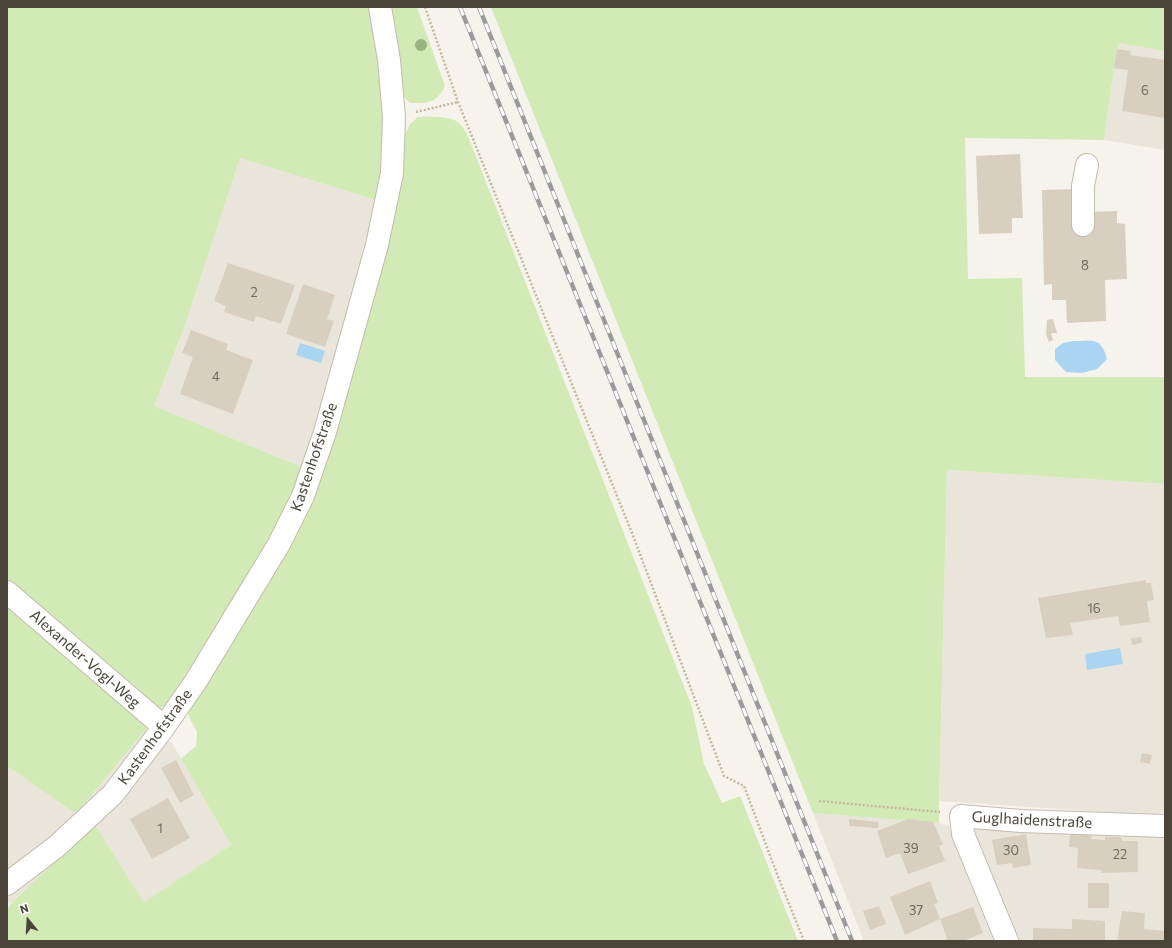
<!DOCTYPE html>
<html>
<head>
<meta charset="utf-8">
<style>
	body { margin:0 }
	#map { position:relative; width:1172px; height:948px; overflow:hidden; background:#f6f3ec; font-family:Commissioner,sans-serif }
	canvas { display:block }
	.frame { position:absolute; inset:0; border:8px solid #4b4439; pointer-events:none }
	.north { position:absolute; left:8px; top:900px; width:40px; height:40px; -webkit-text-stroke:3px #fff; paint-order:stroke; rotate:342deg; font-size:11px; font-weight:700; line-height:16px; text-align:center; color:#4b4439 }
	.north::after { content:''; display:block; margin:auto; width:14px; height:18px; background:#4b4439; clip-path:polygon(50% 0,100% 100%,50% 72%,0 100%) }
</style>
</head>
<body>
<div id="map">
<canvas width="1172" height="948"></canvas>
<div class="frame"></div>
<div class="north">N</div>
</div>
<script>
const ctx = document.querySelector('canvas').getContext('2d');
ctx.lineJoin = 'round';
function paint(path, color) {
  ctx.fillStyle = color;
  ctx.fill(path, 'evenodd');
}
function stroke(path, color, width, dash) {
  ctx.strokeStyle = color;
  ctx.lineWidth = width;
  ctx.lineCap = dash ? 'butt' : 'round';
  ctx.setLineDash(dash || []);
  ctx.stroke(path);
}
function write(font, color, halo, rows, align = 'center') {
  ctx.font = font + ' Commissioner,sans-serif';
  ctx.lineWidth = 3;
  ctx.setLineDash([]);
  ctx.textBaseline = 'middle';
  ctx.strokeStyle = halo;
  ctx.fillStyle = color;
  for (const [text, x, y, turn = 0] of rows) {
    ctx.save();
    ctx.translate(x, y);
    ctx.rotate((+turn || 0) * Math.PI / 180);
    ctx.textAlign = isNaN(turn) ? turn : align;
    if (halo) ctx.strokeText(text, 0, 0);
    ctx.fillText(text, 0, 0);
    ctx.restore();
  }
}
const residential = new Path2D(`
	M1119,43L1165,51V150L1104,140L1114,68Z
	M240,158L376,200L356,291L304,468L154,406L185,325Z
	M947,470L1165,484V812L1151,815L939,801Z
	M147,728L172,743L231,845L144,902L94,825L12,903L7,901V766L76,814Z
	M813,813L939,823L949,826L959,836L999,941H864Z
	M974,828L1165,834V941H1016L979,845Z`);
const green = new Path2D(`
	M7,7H368L374,29L380,78L385,134L382,174L376,200L240,158L185,325L154,406L304,468L273,538L168,705L159,708L151,706L7,581Z
	M392,7H417L445,86C436,104 428,103 410,103L404,97Z
	M491,7H1165V51L1119,43L1114,68L1104,140L965,138L968,279L1022,278L1025,377H1165V484L947,470L939,801V823L813,813Z
	M418,117C430,117 453,115 461,125C464,128 466,133 468,136L692,707L704,764L722,803L740,796L798,941H7V909L12,903L94,824L144,902L231,845L181,759L196,746L197,732L187,713L285,547L404,137L410,124Z
	M7,600L144,720L147,728L76,814L7,766Z`);
const water = new Path2D(`
	M1074,341C1094,341 1101,337 1107,359L1097,369L1082,373L1066,372L1055,360V349L1063,343Z
	M300,343L325,351L321,363L296,355Z
	M1120,648L1123,664L1087,670L1085,654Z`);
const building = new Path2D(`
	M1117,49L1131,51L1130,55L1165,60V118L1122,111L1128,70L1114,68Z
	M1020,154L1023,218H1012V233L979,234L976,156Z
	M1075,189L1090,212L1117,211V223L1125,224L1127,279L1105,280L1106,321L1067,323L1066,300H1052V284L1044,285L1042,190Z
	M228,263L295,285L281,324L256,316L254,322L224,312L226,306L214,301Z
	M303,284L335,295L327,319L334,321L325,347L286,334Z
	M1053,319L1057,333H1051L1053,340L1049,342L1046,334L1047,320Z
	M191,330L228,344L226,350L253,360L233,414L180,394L193,357L182,353Z
	M1146,580V583H1151L1154,600L1147,601L1150,622L1120,626L1118,616L1070,623L1073,635L1046,638L1038,598Z
	M1141,637L1142,643L1132,645L1131,638Z
	M1142,753L1152,755L1150,764L1140,762Z
	M176,760L194,795L180,803L161,768Z
	M168,798L190,838L152,859L130,819Z
	M849,819L879,822L878,828L849,826Z
	M908,819L933,822L943,844L939,846L945,861L908,874L900,853L886,858L877,831Z
	M1070,832L1092,833L1091,839L1105,840V837H1121L1122,841H1138V872L1101,873V870L1077,868L1078,848L1069,847Z
	M1026,834L1031,865L1013,868L1012,863L997,865L992,840Z
	M930,881L938,903L934,904L940,919L905,935L890,897Z
	M1088,883H1109V908H1088Z
	M879,906L886,924L870,930L863,911Z
	M973,907L983,933L963,941H948L940,919Z
	M1122,911L1145,913L1144,929L1165,931V941H1117Z
	M1072,919L1105,921V941H1033V928L1072,929Z`);
const path = new Path2D(`
	M425,7L458,102L632,533L724,776L744,786L777,874L804,941
	M416,112L458,102
	M819,801L940,812`);
const minor = new Path2D(`
	M1083,225V186L1087,165
	M7,592L164,727
	M7,884L57,846L113,794L164,727L196,681L279,544L303,496L325,432L377,245L392,173L394,117L389,60L380,7
	M1007,941L963,834L961,816L1021,821L1165,826`);
const rail = new Path2D(`
	M460,7L837,941
	M479,7L852,941`);
const trees = [
	[421,45]
];
const numberNames = [
	["6",1145,91],
	["8",1085,266],
	["2",254,293],
	["4",216,377],
	["16",1094,609],
	["1",160,829],
	["39",911,849],
	["30",1011,851],
	["22",1120,855],
	["37",916,911]
];
const streetNames = [
	["Kastenhofstraße",314,457,-71],
	["Alexander-Vogl-Weg",85,659,41],
	["Kastenhofstraße",155,737,-54],
	["Guglhaidenstraße",1032,820,3]
];
paint(residential, '#eae5da');
paint(green, '#d2eab5');
paint(water, '#a9d4f2');
paint(building, '#d8cfc1');
stroke(minor, '#c2bbae', 24);
stroke(path, '#c4b79f', 2.5, [2, 2]);
stroke(minor, '#fff', 22);
stroke(rail, '#9a9a9a', 4.5);
stroke(rail, '#fff', 3, [9]);
ctx.fillStyle = '#97b381';
for (const [x, y] of trees) {
  ctx.beginPath();
  ctx.arc(x, y, 6, 0, 2 * Math.PI);
  ctx.fill();
}
write('13px', '#6e675b', null, numberNames);
write('15px', '#4b4439', '#fff', streetNames);
</script>
</body>
</html>
